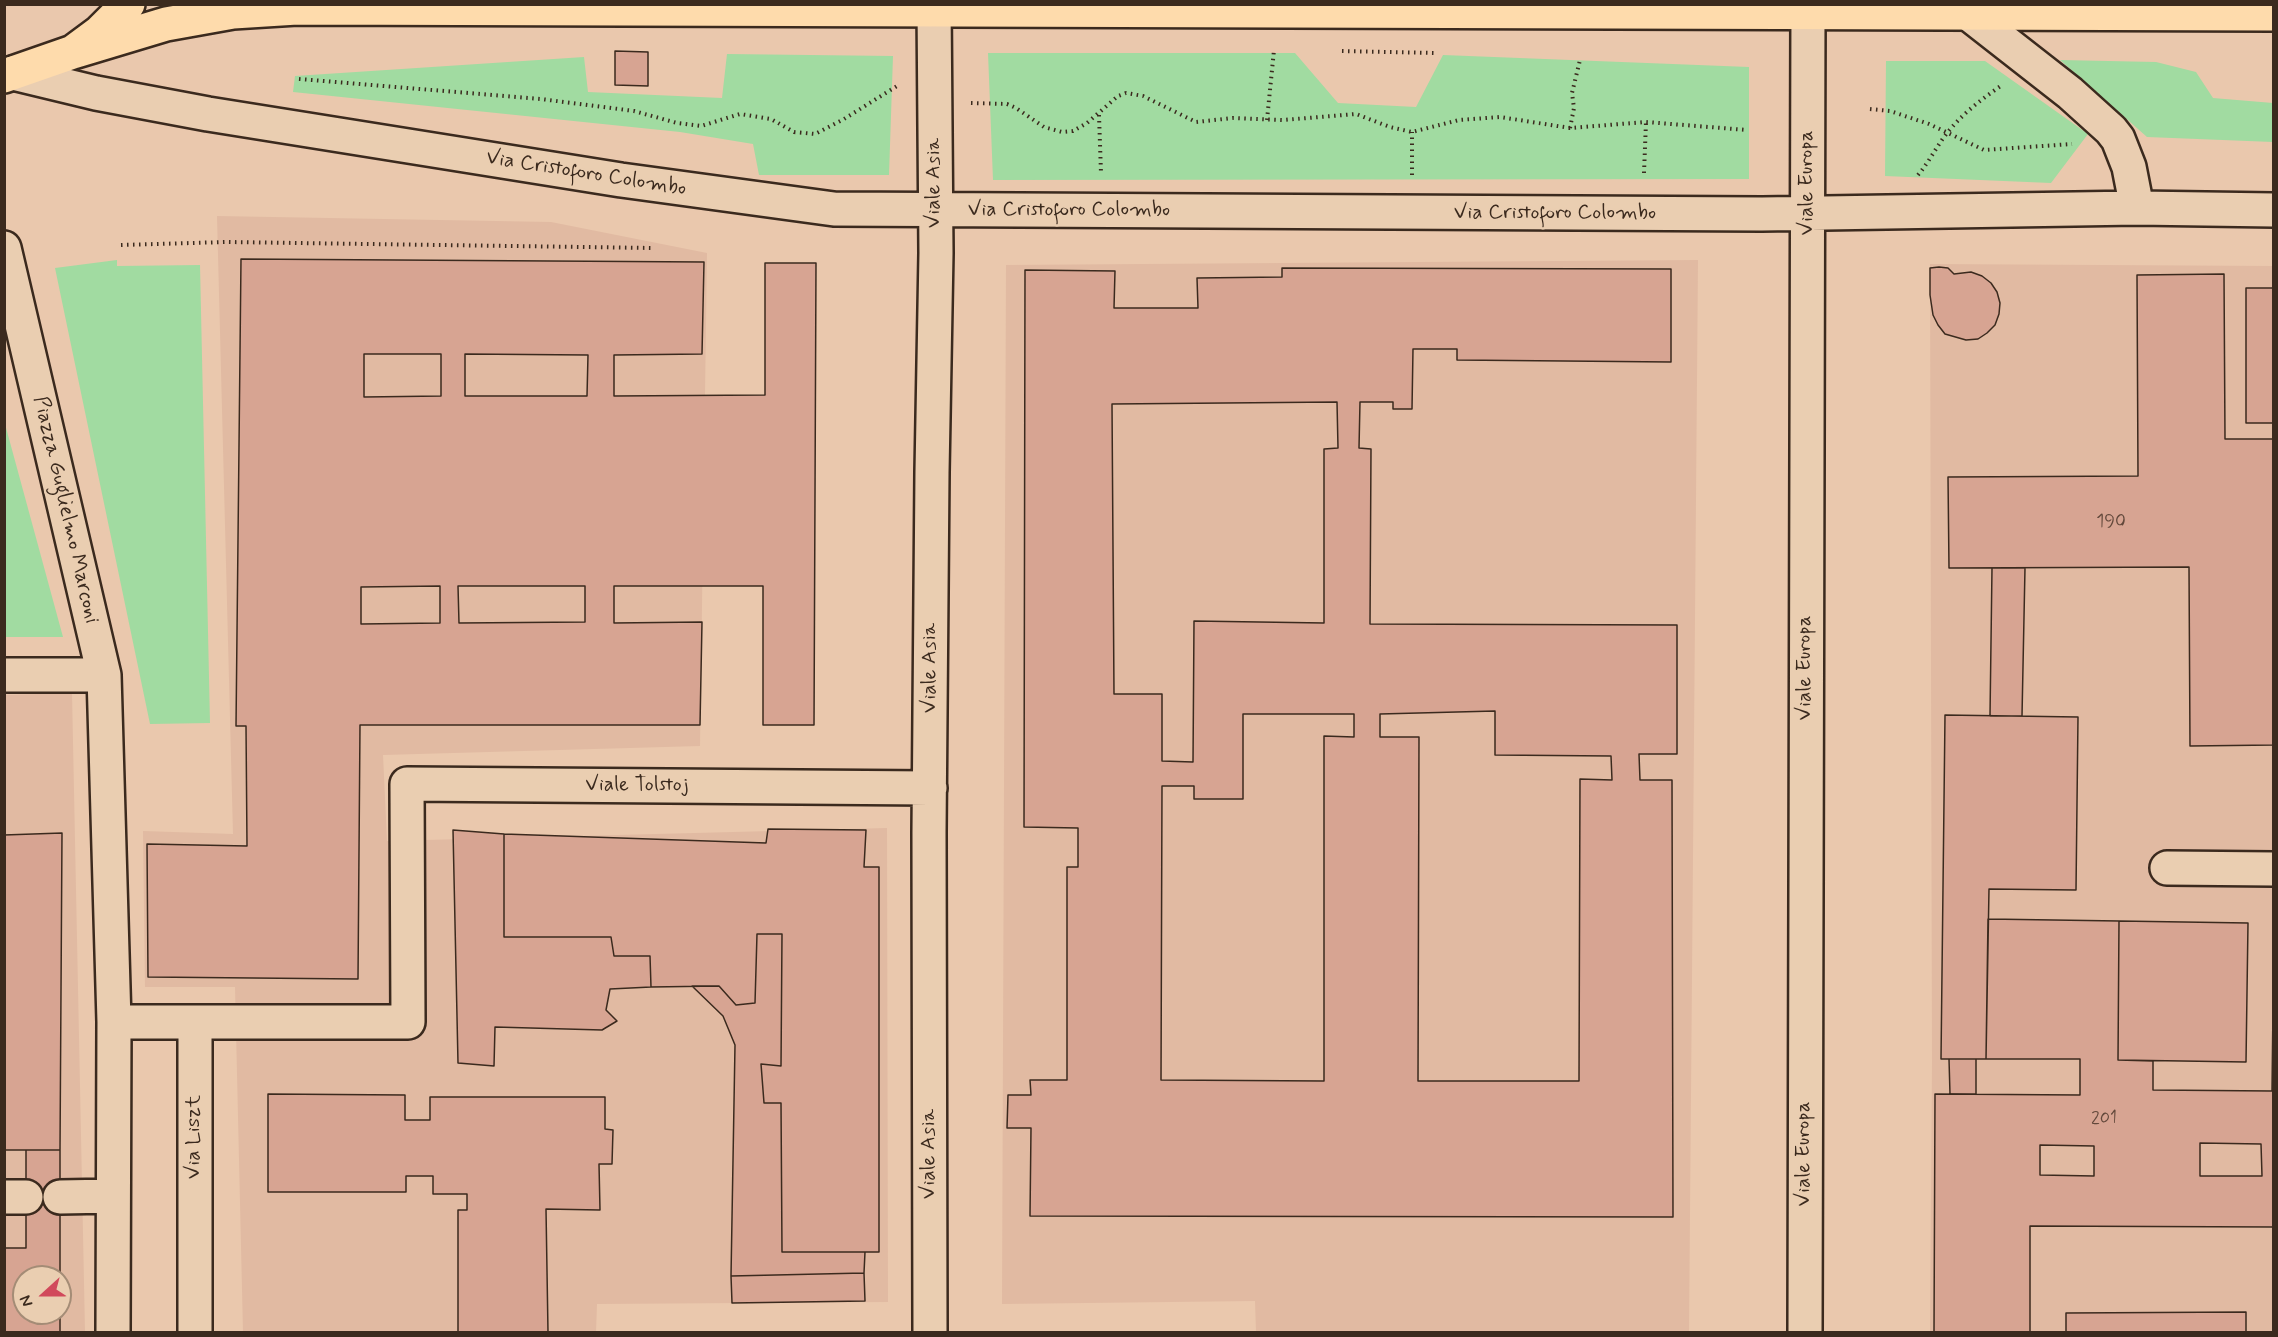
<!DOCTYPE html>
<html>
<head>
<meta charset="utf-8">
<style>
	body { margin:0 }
	#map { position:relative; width:2278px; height:1337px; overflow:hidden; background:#eac8ad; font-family:Mynerve,sans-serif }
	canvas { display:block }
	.frame { position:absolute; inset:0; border:6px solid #3b2a1e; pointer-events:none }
	.north { position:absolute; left:12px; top:1265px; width:60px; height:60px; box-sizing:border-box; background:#eaceb1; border:2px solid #a48c76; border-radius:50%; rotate:249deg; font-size:16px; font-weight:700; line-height:24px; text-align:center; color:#3b2a1e }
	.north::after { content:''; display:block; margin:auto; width:21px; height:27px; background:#d1495b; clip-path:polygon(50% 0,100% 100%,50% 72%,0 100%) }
</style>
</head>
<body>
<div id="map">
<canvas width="2278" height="1337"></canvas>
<div class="frame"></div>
<div class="north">N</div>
</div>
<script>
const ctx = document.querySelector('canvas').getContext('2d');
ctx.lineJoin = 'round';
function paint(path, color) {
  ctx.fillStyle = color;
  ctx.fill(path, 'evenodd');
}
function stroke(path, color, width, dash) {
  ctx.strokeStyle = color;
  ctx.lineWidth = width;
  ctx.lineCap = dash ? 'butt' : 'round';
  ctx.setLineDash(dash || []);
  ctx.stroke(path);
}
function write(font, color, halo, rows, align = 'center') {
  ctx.font = font + ' Mynerve,sans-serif';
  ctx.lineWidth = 4.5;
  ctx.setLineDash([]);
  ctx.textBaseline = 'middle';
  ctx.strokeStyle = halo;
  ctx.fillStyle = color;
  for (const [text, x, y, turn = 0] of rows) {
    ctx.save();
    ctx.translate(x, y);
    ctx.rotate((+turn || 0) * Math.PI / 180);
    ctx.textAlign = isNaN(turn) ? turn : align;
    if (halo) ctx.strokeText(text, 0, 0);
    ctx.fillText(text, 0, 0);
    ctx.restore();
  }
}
const built = new Path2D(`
	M217,216L551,222L707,253L700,746L383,755L387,841L887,828L888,1302L597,1304L596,1332H243L235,987H145L143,831L233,834Z
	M1698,260L1689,1332H1256L1255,1301L1002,1304L1006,265Z
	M1930,264L2273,266V1332H1930L1932,1062Z
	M72,693L85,1332H5L4,695ZM24,1277H60V1313H24Z`);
const green = new Path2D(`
	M988,53H1295L1338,103L1416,107L1443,55L1749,67V179L993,180Z
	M727,54L893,56L889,175H759L753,144L680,132L293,92L295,76L584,57L588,92L722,98Z
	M2060,60L2156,62L2196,72L2213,98L2273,103V142L2147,137Z
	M1886,61H1985L2088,134L2051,183L1885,176Z
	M117,260V266L200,265L210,723L150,724L55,268Z
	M5,424L63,637H5Z`);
const building = new Path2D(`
	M615,51L648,52V86L615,85Z
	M241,259L704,262L702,354L614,355V396L765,395V263H816L814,725H763V586H614V623L702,622L700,725H360L358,979L148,977L147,844L247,846L246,726H236ZM364,354H441V396L364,397ZM465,354L588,355L587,396H465ZM440,586V623L361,624V587ZM458,586H585V622L459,623Z
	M1939,267L1948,268L1954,274L1971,272L1982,276L1991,283L1997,292L2000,303L1999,314L1995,325L1987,333L1978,339L1966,340L1945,334L1938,325L1933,315L1930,295V268Z
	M1282,268L1671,269V362L1457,360V349H1413L1412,409H1393V402H1360L1359,448L1371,449L1370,624L1677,625V754H1639L1640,780H1672L1673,1217L1030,1216L1031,1128H1007L1008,1095H1031L1030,1080H1067V867H1078V828L1024,827L1025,270L1115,271L1114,308H1198L1197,278L1282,277ZM1337,402L1338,448L1324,449V623L1194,621L1193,762L1162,761V694H1114L1112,404ZM1495,711V755L1611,756L1612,780L1580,779L1579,1081H1418L1419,737H1380V714ZM1243,714H1354V737L1324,736V1081L1161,1080L1162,786H1194V799H1243Z
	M2224,274L2225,439H2274V745L2190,746L2189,567L1949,568L1948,477L2138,476L2137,275Z
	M2246,288H2274V423H2246Z
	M1992,568H2025L2022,716H1990Z
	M1945,715L2078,717L2076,890L1989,889L1986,1059H1941Z
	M768,829L866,830L864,867H879V1252H782L781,1103H764L761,1064L781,1066L782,934H757L755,1003L736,1005L719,986L651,987L650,956H614L611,937H504V834L766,843Z
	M453,830L504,834V937H611L614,956H650L651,987L610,989L606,1010L617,1021L602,1030L495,1027L494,1066L458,1063Z
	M62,833L60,1150H4V835Z
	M1988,919L2119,921L2118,1060L2153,1061V1090L2272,1091L2274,922V1227L2030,1226V1332H1934L1935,1094L2080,1095V1059H1986ZM2200,1143L2261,1144L2262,1176H2200ZM2040,1145L2094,1146V1176L2040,1175Z
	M2119,921L2248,923L2246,1062L2118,1060Z
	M757,934H782L781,1066L761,1064L764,1103H781L782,1252H865L864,1273L731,1276L735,1045L723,1016L692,986H719L736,1005L755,1003Z
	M1949,1059H1976V1094H1950Z
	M268,1094L405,1095V1120H430V1097H605V1129L613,1130L612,1164H599L600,1210L546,1209L548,1332H458V1210H467V1194H433V1176H406V1192H268Z
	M26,1150H60V1332H4V1248H26ZM24,1277H60V1313H24Z
	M864,1273L865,1301L732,1303L731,1276Z
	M2246,1312V1332H2066V1313Z`);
const path = new Path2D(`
	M1342,51L1437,53
	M299,79L541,99L634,111L677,123L701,126L740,114L771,119L794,132L815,134L844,119L897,86
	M971,103L1007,104L1016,108L1044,127L1062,132L1073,131L1087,123L1118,96L1126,93L1143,96L1196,122L1233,118L1283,120L1356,114L1390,127L1412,132L1459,120L1500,117L1570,128L1646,122L1747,130
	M1870,109L1890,111L1929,124L1984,150L2072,144
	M1099,115L1101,173
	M1267,120L1274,50
	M1570,128L1574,108L1572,93L1580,60
	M1644,173L1646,122
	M1412,175V132
	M1918,175C1930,161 1937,145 1948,132C1963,113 1982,99 2002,85
	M121,245L227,242L653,248`);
const minor = new Path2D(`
	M1969,14L2070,93L2111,130L2118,139L2129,167L2137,208
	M13,73L96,93L208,114L621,180L834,209L1762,214L2137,208L2274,210
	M4,248L104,675L114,1022L113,1332
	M4,675H104
	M2167,868L2274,869
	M114,1022H195V1332
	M195,1022H408L407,784L930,788
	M4,1197H26
	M60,1197L113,1196
	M930,1332L929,832L932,472L936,253L934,4
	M1805,1332L1808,4`);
const major = new Path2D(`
	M73,52L166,24L233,12L297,8L2274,14
	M4,76L73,52L100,32L128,4`);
const numberNames = [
	["190",2111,522],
	["201",2104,1119]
];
const streetNames = [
	["Via Cristoforo Colombo",586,174,9],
	["Viale Asia",935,183,-90],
	["Viale Europa",1808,183,-90],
	["Via Cristoforo Colombo",1069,211],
	["Via Cristoforo Colombo",1555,214],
	["Piazza Guglielmo Marconi",65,510,77],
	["Viale Asia",931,668,-90],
	["Viale Europa",1806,668,-90],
	["Viale Tolstoj",637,786],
	["Via Liszt",195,1137,-90],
	["Viale Asia",930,1154,-90],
	["Viale Europa",1805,1154,-90]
];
paint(built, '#e1baa2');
paint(green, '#a1dba1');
paint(building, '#d7a492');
stroke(building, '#3b2a1e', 1.5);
stroke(minor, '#3b2a1e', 38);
stroke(major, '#3b2a1e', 38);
stroke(path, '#3b2a1e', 4, [1.5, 4.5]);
stroke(minor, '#eaceb1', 33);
stroke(major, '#fedbac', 33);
write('18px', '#62483b', null, numberNames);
write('21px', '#3b2a1e', '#eaceb1', streetNames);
</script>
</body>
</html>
